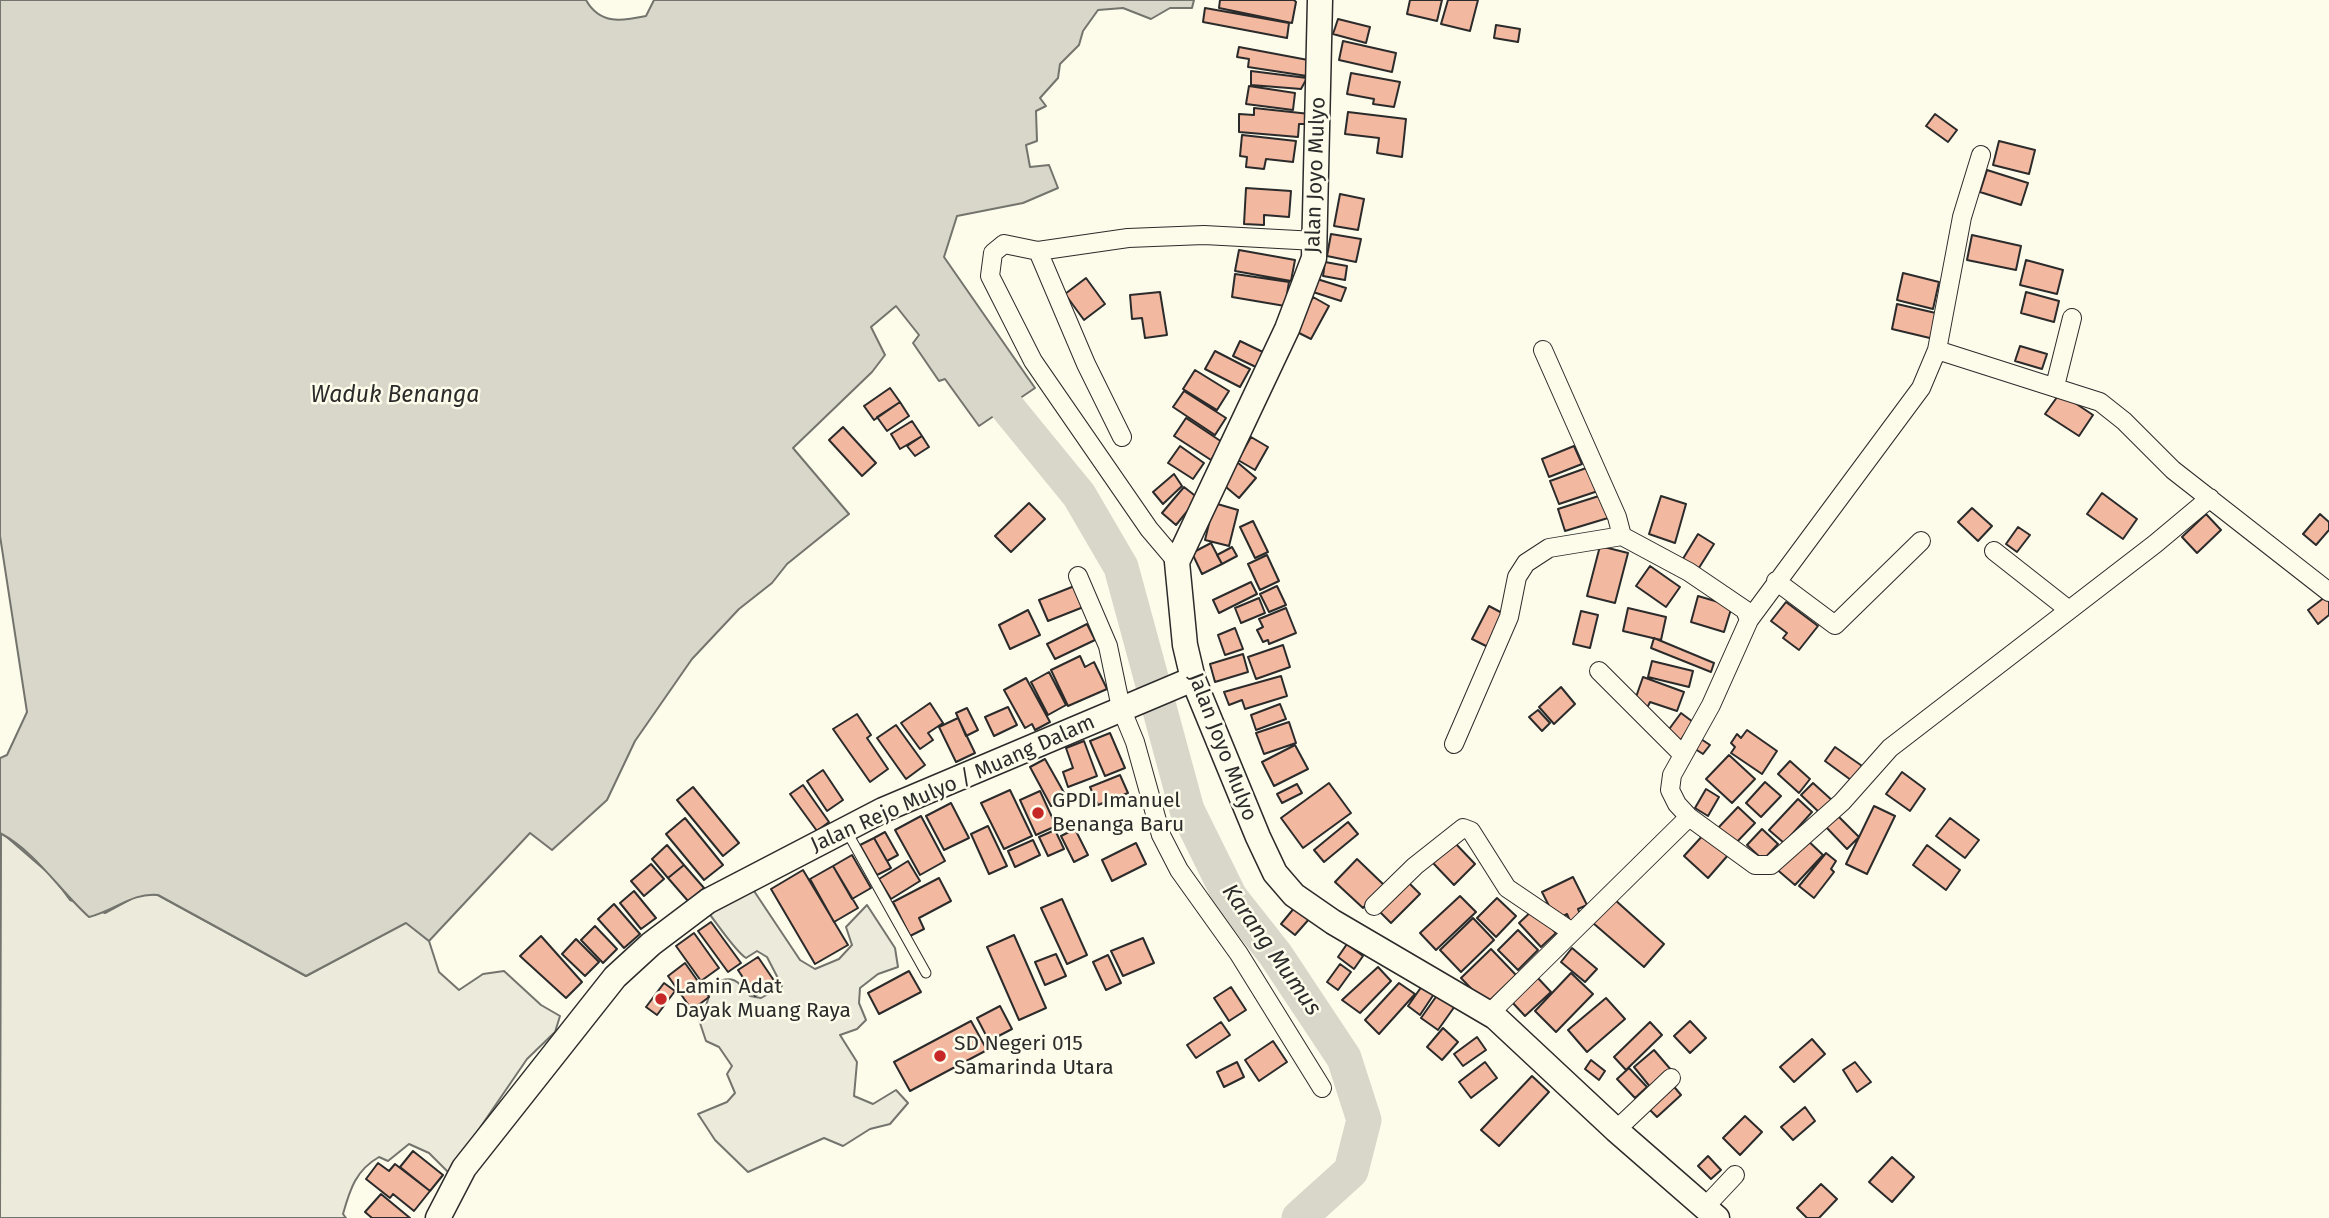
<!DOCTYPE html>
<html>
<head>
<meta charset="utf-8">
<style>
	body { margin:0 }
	canvas { display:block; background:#fdfbea }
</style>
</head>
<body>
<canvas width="2329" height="1218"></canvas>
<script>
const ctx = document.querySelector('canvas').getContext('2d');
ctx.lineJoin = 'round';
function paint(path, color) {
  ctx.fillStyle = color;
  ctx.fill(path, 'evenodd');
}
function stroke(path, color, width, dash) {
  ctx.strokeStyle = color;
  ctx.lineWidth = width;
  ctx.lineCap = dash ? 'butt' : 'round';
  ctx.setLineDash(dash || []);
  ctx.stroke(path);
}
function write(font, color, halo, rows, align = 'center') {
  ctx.font = font + ' "Fira Sans",sans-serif';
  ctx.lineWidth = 5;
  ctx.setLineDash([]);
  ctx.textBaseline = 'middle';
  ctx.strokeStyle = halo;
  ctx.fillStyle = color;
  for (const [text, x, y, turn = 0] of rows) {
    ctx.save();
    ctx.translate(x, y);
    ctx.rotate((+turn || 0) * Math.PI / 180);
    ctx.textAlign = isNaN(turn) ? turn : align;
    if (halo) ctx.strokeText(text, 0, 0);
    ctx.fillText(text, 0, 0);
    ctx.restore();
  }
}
const green = new Path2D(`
	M1,832L53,877L70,900L105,913L142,893L158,895L306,976L406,922L429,941L439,972L459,990L483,974L504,971L541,1005L560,1016L555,1032L527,1059L449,1173L429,1153L409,1144L388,1161L379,1157C356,1170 350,1189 343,1214L346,1218H0Z
	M750,885L800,960L815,969L839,959L852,945L846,927L867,905L895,948L898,967L878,974L860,988L859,1003L866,1020L857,1029L840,1035L857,1062L854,1096L873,1104L896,1090L908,1103L890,1124L870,1129L843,1146L824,1138L748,1172L715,1140L698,1114L727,1102L735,1093L727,1074L732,1066L719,1047L706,1041L697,1014L705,1009L713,983C733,975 738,980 750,996L761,998L782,986L767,957L757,951L746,958C735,951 717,923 707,911Z`);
const water = new Path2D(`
	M0,0H586C600,25 622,21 646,16L654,0H1194L1192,8H1170L1151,19L1123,8L1098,10L1083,31L1079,45L1060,64L1058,78L1040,98L1046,106L1036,111L1037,141L1026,145L1030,167L1049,165L1058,188L1023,203L957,216L944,257L1035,388L979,426L945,379L939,381L913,343L919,335L896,306L871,327L885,355L872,372L793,448L849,514L787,564L772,583L739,609L692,659L635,741L607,800L552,850L530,833L429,941L406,923L306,976L158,895C133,892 114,911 89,917C59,890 36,852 0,833V758L7,755L27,712L0,536Z`);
const river = new Path2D(`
	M1007,407L1079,495L1121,567L1187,810L1230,897L1275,954L1344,1058L1364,1120L1351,1171L1299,1218`);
const building = new Path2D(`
	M1220,0H1294L1296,2L1292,23L1219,8Z
	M1410,0H1442L1437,21L1407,14Z
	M1448,0H1478L1470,31L1441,24Z
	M1205,8L1289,23L1287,38L1203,22Z
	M1338,19L1370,27L1366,43L1333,34Z
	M1496,25L1520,29L1518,42L1494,38Z
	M1343,41L1396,53L1392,72L1339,60Z
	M1239,47L1308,60L1307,76L1248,67L1249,59L1237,57Z
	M1251,71L1307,78L1301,89L1251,85Z
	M1351,73L1400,82L1394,107L1373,104L1374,99L1347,94Z
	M1249,86L1295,93L1293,110L1246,104Z
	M1254,108L1310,114V124H1299L1298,137L1239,132V114L1254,115Z
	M1348,112L1406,119L1402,157L1377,153L1379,138L1345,134Z
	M1935,114L1957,130L1948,142L1926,126Z
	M1242,135L1296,141L1293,162L1266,159L1264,169L1246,167L1247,157L1240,156Z
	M1999,141L2035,150L2029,174L1993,165Z
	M1987,170L2028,183L2021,205L1980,192Z
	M1246,188L1291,191L1289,217L1264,215V225L1244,224Z
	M1340,194L1364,199L1358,230L1334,226Z
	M1331,234L1361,239L1356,262L1327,256Z
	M1972,235L2021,246L2016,270L1967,260Z
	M1239,250L1295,260L1291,281L1235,271Z
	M2026,260L2063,270L2057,294L2020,285Z
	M1325,262L1347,266L1345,280L1323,276Z
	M1903,273L1939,282L1933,309L1897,300Z
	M1235,274L1289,282L1285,306L1232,297Z
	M1086,278L1105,304L1084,320L1065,294Z
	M1317,279L1346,288L1341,301L1313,292Z
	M1160,292L1167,335L1145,338L1142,318L1132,319L1130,295Z
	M2026,292L2059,301L2054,322L2021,313Z
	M1313,297L1329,306L1311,339L1295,331Z
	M1897,304L1940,314L1934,339L1892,329Z
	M1240,341L1267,354L1260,369L1233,356Z
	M2020,346L2047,354L2042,369L2015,361Z
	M1215,351L1250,369L1240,387L1205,369Z
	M1195,370L1229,391L1217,410L1183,389Z
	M890,388L900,402L874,420L864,406Z
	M1184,391L1226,418L1215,435L1173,407Z
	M2060,393L2093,415L2079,436L2045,414Z
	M900,402L909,416L887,431L877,417Z
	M1186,418L1222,442L1211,460L1174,436Z
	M912,421L922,436L900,449L891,434Z
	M843,427L876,463L862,476L829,440Z
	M922,436L929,447L915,456L907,446Z
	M1251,437L1268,447L1255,470L1238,460Z
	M1180,446L1204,463L1193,479L1168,463Z
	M1574,446L1582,464L1549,477L1542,459Z
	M1237,462L1256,478L1239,498L1220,482Z
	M1589,467L1598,491L1559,504L1550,481Z
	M1174,474L1182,486L1163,504L1153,492Z
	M1184,487L1198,498L1176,525L1162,513Z
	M2102,493L2137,519L2123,539L2087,514Z
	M1602,495L1608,518L1565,531L1558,509Z
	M1661,496L1686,504L1675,543L1649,534Z
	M1029,503L1045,519L1011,552L995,536Z
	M1214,503L1238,510L1229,546L1205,540Z
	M1972,508L1992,526L1978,541L1958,522Z
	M2206,514L2221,530L2197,553L2182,537Z
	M2320,514L2329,522V530L2316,545L2303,534Z
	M1253,521L1268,552L1255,558L1240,527Z
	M2018,527L2030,535L2017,552L2006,544Z
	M1698,534L1714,544L1697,571L1681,562Z
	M1211,543L1222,564L1202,574L1192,553Z
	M1600,546L1628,553L1615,603L1587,596Z
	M1232,547L1237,556L1222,564L1217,555Z
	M1267,555L1279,581L1260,590L1248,564Z
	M1650,566L1680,587L1666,607L1636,586Z
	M1251,582L1257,594L1219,613L1213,600Z
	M1077,585L1086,606L1048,621L1039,600Z
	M1277,586L1286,605L1269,612L1260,594Z
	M1698,596L1732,606L1724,632L1691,622Z
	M2325,597L2329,602V615L2318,624L2308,610Z
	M1259,598L1265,613L1241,623L1235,608Z
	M1786,602L1818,626L1799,650L1783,638L1787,633L1771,621Z
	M1489,606L1504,614L1488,647L1472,639Z
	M1286,608L1296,633L1269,644L1268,640L1263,642L1257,630L1263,627L1259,619Z
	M1628,608L1666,617L1661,640L1623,631Z
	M1028,610L1040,635L1010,649L999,625Z
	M1581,611L1598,615L1590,648L1573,644Z
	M1087,624L1095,640L1055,659L1047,644Z
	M1235,628L1243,649L1225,655L1218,635Z
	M1654,638L1714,663L1711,672L1651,648Z
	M1283,645L1290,667L1256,679L1248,657Z
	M1243,654L1248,672L1215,682L1210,664Z
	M1080,656L1085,667L1094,662L1107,689L1068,706L1051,670Z
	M1652,661L1693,671L1689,687L1648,677Z
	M1049,672L1066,705L1048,715L1031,682Z
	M1281,676L1287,696L1245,709L1242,700L1229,705L1224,692Z
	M1643,677L1684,692L1677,711L1650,702L1647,708L1636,697Z
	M1026,678L1050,722L1035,730L1032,724L1025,728L1004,690Z
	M1561,687L1575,704L1554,724L1539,707Z
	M930,703L943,723L928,733L933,740L920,749L901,723Z
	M1280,704L1286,719L1256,730L1251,715Z
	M1008,707L1017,725L994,736L985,717Z
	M967,708L978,730L966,736L956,713Z
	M1538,710L1550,723L1542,731L1529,717Z
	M1681,713L1693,722L1680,741L1667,732Z
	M857,714L871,735L867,738L888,769L870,782L833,729Z
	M958,718L975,753L956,762L939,727Z
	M1289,722L1296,743L1264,754L1256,733Z
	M896,725L925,765L906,779L877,738Z
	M1747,730L1777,751L1762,774L1731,753L1735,747L1731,743L1737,734L1741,738Z
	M1110,733L1125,768L1105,776L1090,741Z
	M1698,737L1710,745L1703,754L1692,747Z
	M1084,741L1097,776L1068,787L1063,772L1073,768L1066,748Z
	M1295,745L1308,769L1274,786L1262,762Z
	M1835,747L1865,768L1855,783L1825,761Z
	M1729,755L1755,779L1732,803L1706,779Z
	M1045,759L1067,798L1051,806L1030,767Z
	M1790,761L1810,779L1799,793L1778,774Z
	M823,770L843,800L827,811L807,781Z
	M1902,772L1925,789L1910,811L1886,794Z
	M1120,775L1128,793L1098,805L1090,787Z
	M1765,782L1781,796L1761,817L1746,803Z
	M1329,783L1351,813L1303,848L1281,818Z
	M1813,783L1834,802L1822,815L1801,795Z
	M1297,784L1302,793L1282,803L1277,794Z
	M803,785L829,822L817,831L790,794Z
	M693,787L739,843L723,856L677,800Z
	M1706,789L1719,797L1708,816L1695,808Z
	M1010,790L1032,836L1004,849L981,803Z
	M1040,791L1056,826L1036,835L1020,800Z
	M1798,799L1812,812L1784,843L1769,830Z
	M951,803L969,838L944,850L926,816Z
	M1874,806L1895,816L1867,874L1846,864Z
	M1738,807L1755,823L1735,844L1718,828Z
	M921,816L945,861L920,875L895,830Z
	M1838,816L1859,837L1847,849L1826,827Z
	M685,818L723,865L704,880L666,834Z
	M1950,818L1979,840L1965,858L1936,836Z
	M1348,822L1358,834L1324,862L1314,850Z
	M988,826L1007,866L989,874L971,834Z
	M1075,829L1088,855L1074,862L1061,836Z
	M1762,829L1778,844L1763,860L1747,845Z
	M1055,830L1064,849L1048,856L1039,837Z
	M885,832L898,855L887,861L874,838Z
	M1705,833L1729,854L1708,878L1684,856Z
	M1803,836L1823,855L1795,885L1774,867Z
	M874,838L891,868L877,875L860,845Z
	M1033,840L1040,855L1015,867L1008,851Z
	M1136,843L1146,864L1112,881L1102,860Z
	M1455,843L1475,864L1454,885L1433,863Z
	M667,845L684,865L668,878L652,859Z
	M1927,845L1960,870L1946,890L1913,865Z
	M1826,853L1836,861L1831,869L1834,872L1814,898L1799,886Z
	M852,855L871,888L852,899L833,866Z
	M1357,859L1384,885L1363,908L1335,882Z
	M908,861L920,881L891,899L879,879Z
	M651,864L664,879L644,896L631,881Z
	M684,865L704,888L688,901L668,878Z
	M833,866L858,908L834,922L810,879Z
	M803,870L848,945L815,964L771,889Z
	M1573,877L1587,905L1578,909L1581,917L1570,921L1567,914L1556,920L1542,892Z
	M939,878L951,901L919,918L924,929L910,936L893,902Z
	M1406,880L1420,894L1391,923L1377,909Z
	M634,891L656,918L641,929L620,903Z
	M1460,896L1476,912L1436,950L1420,933Z
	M1497,898L1516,916L1496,937L1477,918Z
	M1062,899L1087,955L1067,964L1041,908Z
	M1614,899L1664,944L1644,967L1593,923Z
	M614,904L640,934L624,948L598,919Z
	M1295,907L1310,918L1295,935L1281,924Z
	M1534,909L1556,933L1541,947L1519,923Z
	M1473,918L1494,940L1461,972L1440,950Z
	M711,922L741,963L728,972L698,931Z
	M595,926L617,949L603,963L581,940Z
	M1518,930L1538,950L1518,970L1498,950Z
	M694,933L719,968L701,981L676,946Z
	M1014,935L1046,1008L1019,1020L987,947Z
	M541,936L582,982L566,998L520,956Z
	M1143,938L1154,963L1123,976L1111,951Z
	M576,939L599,962L585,976L562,954Z
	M1347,944L1363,956L1354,969L1338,957Z
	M1572,948L1597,969L1585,982L1561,962Z
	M1491,949L1516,975L1486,1004L1461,978Z
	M1056,954L1066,976L1045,985L1035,962Z
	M1108,955L1121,983L1106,990L1093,962Z
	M758,957L775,982L755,996L738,970Z
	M685,963L709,997L692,1010L668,976Z
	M1340,964L1351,972L1338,990L1327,982Z
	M1378,967L1391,981L1360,1013L1342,1000Z
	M909,971L921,992L879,1014L868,993Z
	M1571,973L1593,994L1556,1032L1535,1011Z
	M1537,977L1551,992L1525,1016L1511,1001Z
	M664,983L675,991L657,1015L646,1007Z
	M1399,983L1415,994L1379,1034L1365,1020Z
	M1422,986L1434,994L1420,1015L1408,1006Z
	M1231,987L1246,1010L1229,1021L1214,998Z
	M1438,994L1455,1006L1438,1030L1421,1018Z
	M1606,998L1625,1019L1587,1052L1568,1030Z
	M1000,1006L1012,1029L989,1041L977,1018Z
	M971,1021L987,1050L910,1091L894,1062Z
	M1690,1021L1706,1038L1690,1053L1674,1036Z
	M1221,1022L1230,1035L1196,1058L1187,1045Z
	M1650,1022L1662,1035L1626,1070L1614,1057Z
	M1443,1028L1458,1042L1442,1060L1427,1047Z
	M1477,1037L1486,1050L1463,1066L1454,1054Z
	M1812,1039L1825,1054L1794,1082L1780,1067Z
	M1273,1041L1287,1062L1259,1081L1245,1060Z
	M1654,1050L1672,1071L1651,1088L1634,1067Z
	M1591,1060L1605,1071L1599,1080L1585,1069Z
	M1237,1062L1244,1077L1224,1087L1217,1072Z
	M1485,1062L1497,1078L1471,1098L1459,1082Z
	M1855,1062L1871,1082L1857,1092L1843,1070Z
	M1629,1068L1647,1087L1635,1098L1617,1079Z
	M1532,1076L1549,1092L1499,1146L1481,1130Z
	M1671,1083L1681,1095L1657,1117L1646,1106Z
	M1805,1107L1815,1121L1793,1140L1781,1127Z
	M1745,1116L1762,1132L1740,1155L1723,1138Z
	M413,1151L443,1175L430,1191L400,1167Z
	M1708,1156L1721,1170L1711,1179L1698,1166Z
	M1892,1157L1914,1177L1892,1202L1869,1182Z
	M378,1163L389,1171L395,1164L430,1191L414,1211L393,1194L390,1198L366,1179Z
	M1821,1184L1837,1199L1819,1218H1807L1797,1208Z
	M381,1194L410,1218H372L365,1212Z`);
const lane = new Path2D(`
	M846,830L926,973`);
const street = new Path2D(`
	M1038,251L1086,364L1122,437
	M1543,350L1617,517L1622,536
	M1937,350L2100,402L2124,421L2173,470L2329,592
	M2055,386L2072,318
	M1994,551L2069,610
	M1177,562L1149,529L1033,361L990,276L993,253L1004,244L1038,251L1128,238L1204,235L1316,241
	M1078,576L1108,646L1121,708L1135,742L1161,835L1179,870L1239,954L1322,1088
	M1776,581L1835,625L1921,541
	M1749,620L1921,388L1937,350L1962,217L1981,155
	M1599,671L1683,755
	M1454,744L1509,617L1517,577L1526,563L1549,548L1622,536L1689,572L1745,610L1749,620L1711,705L1672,775L1670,790L1677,804L1689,817L1489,1014
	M1689,817L1755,865H1771L1842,802L1890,748L2155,544L2210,498
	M1374,906L1415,866L1463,828L1471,831L1507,888L1572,932
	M1616,1130L1671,1078
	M1704,1208L1735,1175`);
const secondary = new Path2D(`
	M1320,0L1314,258L1287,329L1177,562L1185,645L1193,679L1258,837L1275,873L1294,895L1333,922L1495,1017L1616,1130L1717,1218
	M438,1218L464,1168L615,977L651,944L708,901L883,810L1193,679`);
const markers = [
	[1038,813,7,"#c62828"],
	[661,999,7,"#c62828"],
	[940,1056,7,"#c62828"]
];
const streetNames = [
	["Jalan Joyo Mulyo",1316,175,-88],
	["Jalan Joyo Mulyo",1222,747,69],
	["Jalan Rejo Mulyo / Muang Dalam",953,784,-24]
];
const poiNames = [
	["GPDI Imanuel",1052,801],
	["Benanga Baru",1052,825],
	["Lamin Adat",675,987],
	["Dayak Muang Raya",675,1011],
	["SD Negeri 015",954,1044],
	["Samarinda Utara",954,1068]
];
const waterNames = [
	["Waduk Benanga",395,396],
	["Karang Mumus",1271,950,55]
];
paint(green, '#ecebdb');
stroke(green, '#74746e', 2);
paint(water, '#d8d7c9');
stroke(water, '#74746e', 2);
stroke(river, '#d8d7c9', 35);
paint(building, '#f2b8a0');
stroke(building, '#2b2b2b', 2);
stroke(lane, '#2b2b2b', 11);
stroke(street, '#2b2b2b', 20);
stroke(secondary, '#2b2b2b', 27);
stroke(lane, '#fdfbea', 9);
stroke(street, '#fdfbea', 18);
stroke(secondary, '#fdfbea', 24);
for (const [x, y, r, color] of markers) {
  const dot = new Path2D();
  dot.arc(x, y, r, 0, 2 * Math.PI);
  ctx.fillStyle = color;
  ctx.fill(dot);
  stroke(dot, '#fdfbea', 2.5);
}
write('21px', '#2b2b2b', '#fdfbea', streetNames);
write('21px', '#2b2b2b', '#fdfbea', poiNames, 'left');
write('italic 23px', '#2b2b2b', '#fdfbea', waterNames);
</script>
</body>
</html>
